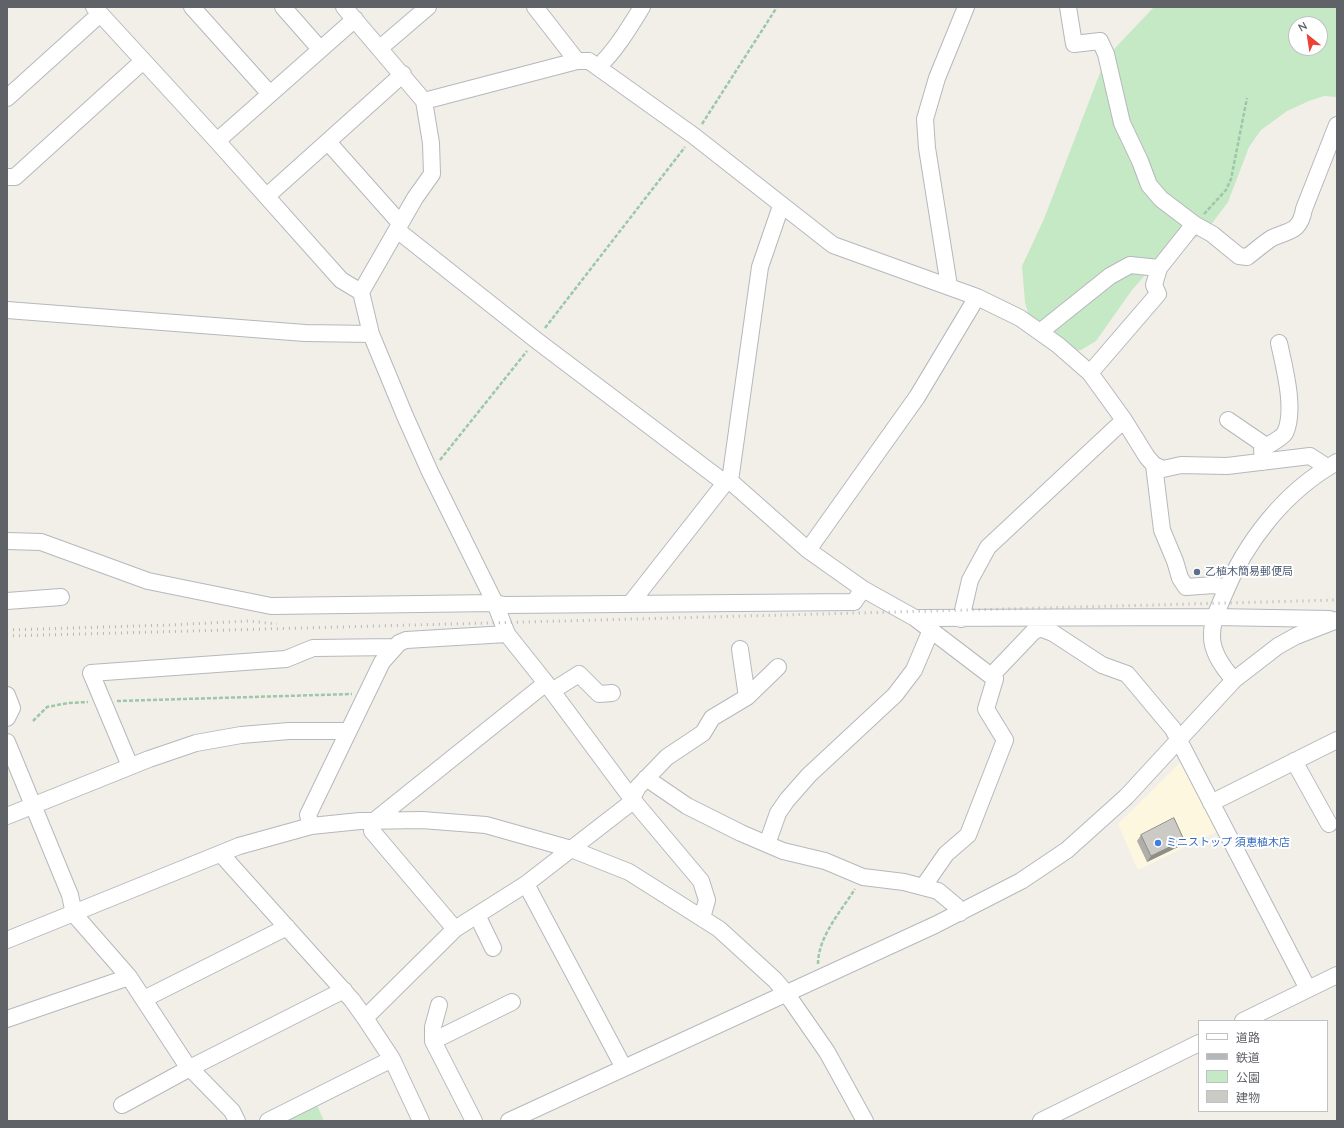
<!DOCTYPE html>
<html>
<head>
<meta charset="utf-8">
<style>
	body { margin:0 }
	#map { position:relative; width:1344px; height:1128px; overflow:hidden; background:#f1efe8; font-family:Quicksand,"Noto Sans JP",sans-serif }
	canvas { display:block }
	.frame { position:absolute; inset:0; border:8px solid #5f6368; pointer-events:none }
	.legend { position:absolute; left:1198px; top:1020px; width:130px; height:92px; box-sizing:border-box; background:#fff; border:1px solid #bfc1c3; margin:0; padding:5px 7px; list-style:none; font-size:12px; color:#5f6368 }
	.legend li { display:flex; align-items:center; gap:8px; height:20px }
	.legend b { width:20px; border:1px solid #bfc1c3 }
	.north { position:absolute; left:1288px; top:16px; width:40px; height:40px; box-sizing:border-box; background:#fff; border:1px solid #bfc1c3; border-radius:50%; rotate:330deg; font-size:11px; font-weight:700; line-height:16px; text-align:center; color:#5f6368 }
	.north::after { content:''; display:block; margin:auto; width:14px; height:18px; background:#ea4335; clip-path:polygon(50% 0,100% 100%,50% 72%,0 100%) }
</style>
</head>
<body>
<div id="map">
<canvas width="1344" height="1128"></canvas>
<div class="frame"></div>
<ul class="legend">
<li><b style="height:5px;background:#fff"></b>道路</li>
<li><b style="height:5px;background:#b6b7b8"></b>鉄道</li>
<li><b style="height:11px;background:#c5e8c5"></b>公園</li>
<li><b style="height:11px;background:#cccac5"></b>建物</li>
</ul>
<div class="north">N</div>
</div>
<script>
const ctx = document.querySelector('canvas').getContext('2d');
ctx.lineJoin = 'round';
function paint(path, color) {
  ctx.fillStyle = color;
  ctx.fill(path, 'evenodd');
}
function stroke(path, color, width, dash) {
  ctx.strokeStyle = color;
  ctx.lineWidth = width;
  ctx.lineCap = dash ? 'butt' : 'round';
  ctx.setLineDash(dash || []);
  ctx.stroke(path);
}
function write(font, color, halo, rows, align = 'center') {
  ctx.font = font + ' Quicksand,"Noto Sans JP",sans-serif';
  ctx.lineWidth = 4;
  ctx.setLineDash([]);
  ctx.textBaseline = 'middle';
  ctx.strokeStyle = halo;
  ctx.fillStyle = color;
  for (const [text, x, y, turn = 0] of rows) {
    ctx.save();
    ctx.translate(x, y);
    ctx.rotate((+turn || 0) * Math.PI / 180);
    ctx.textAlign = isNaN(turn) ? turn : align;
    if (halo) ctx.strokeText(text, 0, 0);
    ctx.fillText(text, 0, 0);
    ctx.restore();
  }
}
const commercial = new Path2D(`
	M1190,753L1226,827L1138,870L1118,824Z`);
const green = new Path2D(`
	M1154,7H1337V97L1324,96L1309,101L1287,111L1261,130L1249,147L1228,202L1207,230L1154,265L1132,290L1096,341L1081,350L1059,354L1042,345L1031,324L1025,302L1022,266L1044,219L1103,65L1116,47ZM1296,24H1320V48H1296Z
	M316,1103L324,1121H283Z`);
const path = new Path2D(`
	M702,124L777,7
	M1204,214L1226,190L1231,179L1247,98
	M545,328L685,147
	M440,460L527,351
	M117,701L352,694
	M33,721L47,707L68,703L88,702
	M818,964C818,937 841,911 855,889`);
const minor = new Path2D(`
	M94,7L217,141L341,280L361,292
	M192,7L270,94
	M283,7L320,49
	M344,7L424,101L431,143L432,174L415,198L361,292L371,334L405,416L430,472L495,603L507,634L546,683L632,799L701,881L707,900L702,918
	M535,7L577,61
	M1068,7L1074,44L1100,41L1106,54L1122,123L1140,161L1149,185L1161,199L1194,224L1212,234L1239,256L1247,257C1255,251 1264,243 1272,238C1290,230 1300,232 1304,209L1337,125
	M380,48L428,7
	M598,67C616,50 629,28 642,7
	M7,98L100,14
	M424,101L577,61H589L694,136L833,245L977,297L1020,318L1058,345L1090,373L1124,420L1147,457L1154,465L1163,469L1181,465L1227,466L1310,456L1327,467
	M217,141L355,19
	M328,142L400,223
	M7,177H15L143,61
	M267,196L403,74
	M397,230L536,340L725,483L730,481
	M949,286L927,148L925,119L937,78L966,7
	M7,310L305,333L371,334
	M1040,332L1110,276L1130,265L1159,268
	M1090,373L1158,294L1154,285L1159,268L1194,224
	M1228,420L1266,446
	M1263,462L1262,449C1268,445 1281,439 1285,433C1296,410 1284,366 1279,343
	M1154,465L1162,530L1175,561L1180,578L1186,587L1214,585L1226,588
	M730,481L808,550L863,589L915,618L995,679L986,709L1005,740L968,835L946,854L923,887
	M730,481L760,267L781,206
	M7,541L41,542L148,581L271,606L495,603L504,605L854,602L863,589
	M808,550L917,397L977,297
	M7,601L61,597
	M630,604L725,483
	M915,618L1214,617L1330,619
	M961,619L970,580L988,547L1124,420
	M740,649L747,697
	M991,676L1033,632L1040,628L1053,633L1102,665L1127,674L1173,729L1308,989
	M1234,680C1224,669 1211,651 1212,634C1212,621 1218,609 1223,597C1245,542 1285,491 1337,462
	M552,691L579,674L599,694L612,693
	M7,695L12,708L7,718
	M7,742L70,895L74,914L129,977L186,1064L232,1111L237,1121
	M1294,761L1329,824
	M130,766L91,673L286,659L313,648L395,647
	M646,778L687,806L741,833L783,851L825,861L863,877L904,882L938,891L956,906L960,913
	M1211,803L1337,740
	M7,816L149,759L196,743L241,735L289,731H348
	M311,826L308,815L382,662L399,643L406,640L507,634
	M767,844L778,813L787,800L809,775L895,695L914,670L931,630
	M221,854L352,1000L365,1018
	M526,884L624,1068
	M477,915L493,948
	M455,929L372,831L374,821L546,683
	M7,940L239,846L311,826L360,821L422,820L486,825L571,849L629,872L719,929L775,980L786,993L827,1052L865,1121
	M144,999L287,927
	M439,1005L433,1027V1041L474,1121
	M7,1019L129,977
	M1243,1021L1337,975
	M433,1041L512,1002
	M392,1059L421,1121
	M122,1105L190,1068L344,990
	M268,1121L392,1059L365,1018L455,929L526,884L628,805L638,787L667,757L703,733L712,718L747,697L778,667
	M509,1121L935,925L1021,881L1067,850L1126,797L1234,680L1278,646L1296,636L1337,620
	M1041,1121L1199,1043`);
const rail = new Path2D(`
	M7,630L169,625L249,621L277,624
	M7,636L1337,600`);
const wall = new Path2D(`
	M1141,835L1180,846L1147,862L1137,841Z`);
const shadedWall = new Path2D(`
	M1184,840L1180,846L1147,862L1151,856Z`);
const building = new Path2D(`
	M1174,818L1184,840L1151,856L1141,835Z`);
const markers = [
	[1197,572,4,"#5c6f8a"],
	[1158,843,4,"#3f7fe0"]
];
const serviceNames = [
	["乙植木簡易郵便局",1205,572]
];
const shopNames = [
	["ミニストップ 須恵植木店",1166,843]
];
paint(commercial, '#fef7e0');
paint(green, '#c5e8c5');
stroke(minor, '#b5b8bc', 18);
stroke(path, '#9cc7a9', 2.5, [4, 2]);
stroke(minor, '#fff', 16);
stroke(rail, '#b6b7b8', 3, [1, 5]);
paint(wall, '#afaea9');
paint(shadedWall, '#8f8d8a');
paint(building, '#cccac5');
stroke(building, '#8f8d8a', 1);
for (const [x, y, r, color] of markers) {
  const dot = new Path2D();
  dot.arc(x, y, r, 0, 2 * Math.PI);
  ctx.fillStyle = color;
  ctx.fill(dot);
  stroke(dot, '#fff', 1.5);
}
write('11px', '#4e5e75', '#fff', serviceNames, 'left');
write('11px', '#366cbe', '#fff', shopNames, 'left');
</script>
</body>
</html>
